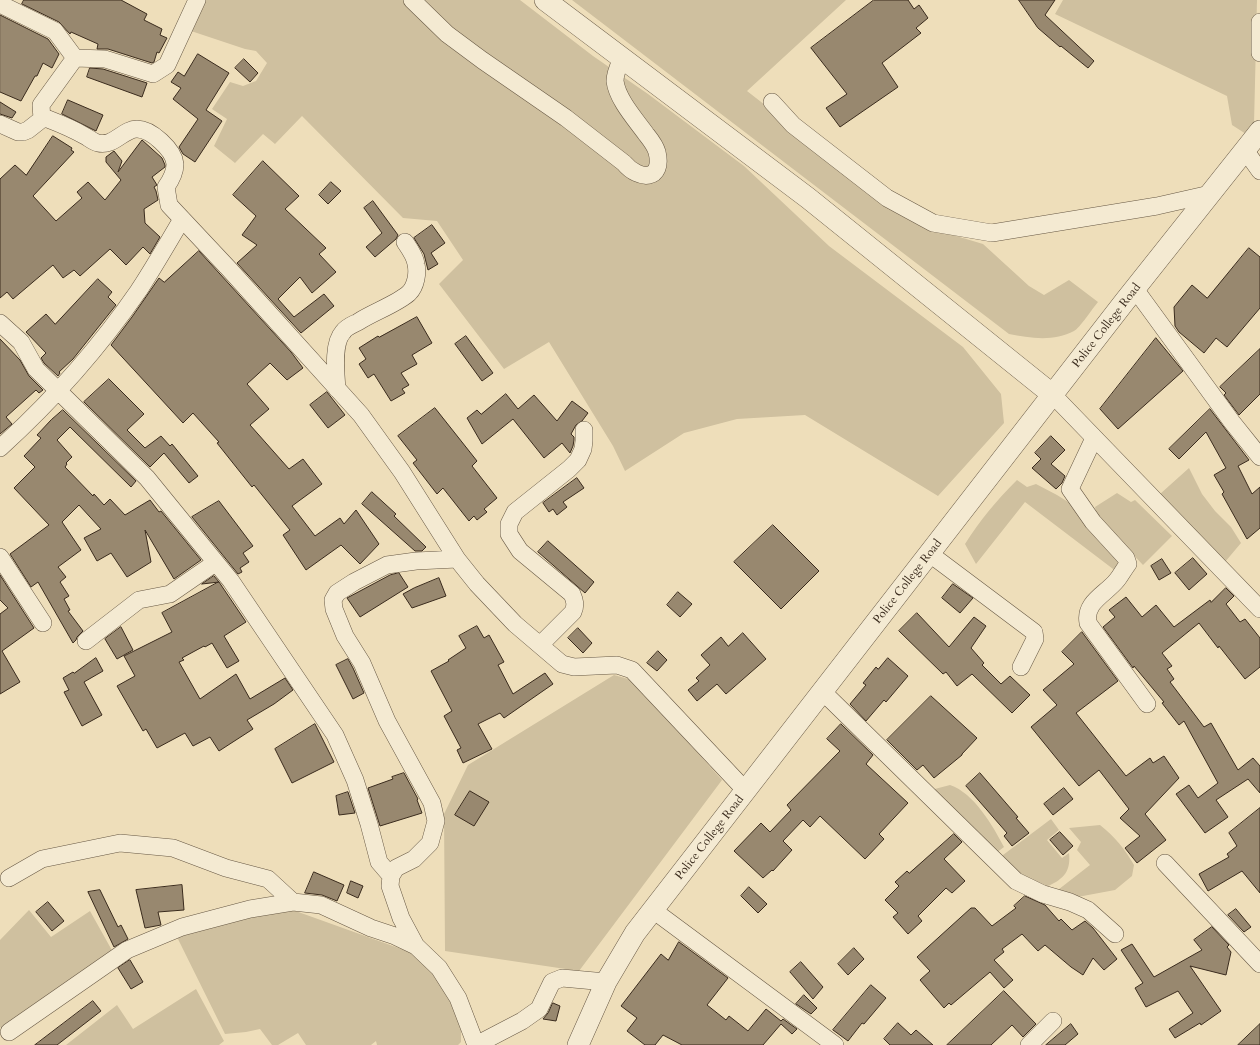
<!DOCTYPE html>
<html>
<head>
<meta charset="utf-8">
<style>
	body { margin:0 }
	canvas { display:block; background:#eedeba }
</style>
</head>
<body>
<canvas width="1260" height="1045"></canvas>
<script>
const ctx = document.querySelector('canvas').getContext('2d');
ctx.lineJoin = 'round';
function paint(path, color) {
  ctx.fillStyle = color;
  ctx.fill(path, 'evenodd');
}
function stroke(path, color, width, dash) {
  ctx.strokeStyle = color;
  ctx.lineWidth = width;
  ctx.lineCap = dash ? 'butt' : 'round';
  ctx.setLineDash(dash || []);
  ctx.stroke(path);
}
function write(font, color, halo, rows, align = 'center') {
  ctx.font = font + ' Cardo,serif';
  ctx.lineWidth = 3;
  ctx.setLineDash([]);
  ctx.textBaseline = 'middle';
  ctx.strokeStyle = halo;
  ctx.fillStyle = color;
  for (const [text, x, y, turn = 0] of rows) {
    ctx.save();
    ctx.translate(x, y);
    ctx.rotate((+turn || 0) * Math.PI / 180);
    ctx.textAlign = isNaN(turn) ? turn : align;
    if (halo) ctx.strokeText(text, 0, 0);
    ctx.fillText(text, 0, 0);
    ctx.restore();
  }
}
const green = new Path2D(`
	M206,0H520L593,56L648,94L744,166L829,246L963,347L1001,394L1004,423L938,496L805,415L737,419L684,433L625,471L613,446L549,342L504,369L439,284L463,260L437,221L403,218L302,116L275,144L263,134L235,163L214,146L227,119L212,109L230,82L243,86L256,81L267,63L256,51L245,49L191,31Z
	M572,0H846L747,91L765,105L805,141L916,224L983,244L1029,286L1044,295L1069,280L1098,302C1092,309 1080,328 1074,331C1054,342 1029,338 1009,334Z
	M1063,0H1257L1254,124L1246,134L1232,125L1227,96L1055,14Z
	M1189,468L1202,494L1215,511L1231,527L1241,543L1225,562L1160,494Z
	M1017,480L1027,487L1036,484L1057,495L1081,510L1120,557L1117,572L1025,502L976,564L965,544C980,520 997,500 1017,480Z
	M1117,493L1131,502L1135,500L1172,536L1143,565L1097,516L1095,507Z
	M614,675L632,680L722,780L579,971L445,951L444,814L468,765Z
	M950,785C974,793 993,826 1004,847L996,853L931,790Z
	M1051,819L1059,830L1047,840L1062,858L1069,853C1071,871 1064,879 1048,886C1030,879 1014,871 999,858Z
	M1100,825C1115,837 1125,849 1134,865L1132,876L1115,890L1072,898L1054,893L1090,865L1077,850L1081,842L1069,828Z
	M290,909L418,955L434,973L446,992L461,1027V1042L458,1045H377L376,1041L371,1045H306L298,1033L278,1045H272L260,1029L246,1032L225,1034L176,935L190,929Z
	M29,910L51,937L90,911L114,954L4,1030L0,1027V940Z
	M196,989L224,1041L219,1045H66L117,1005L133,1029Z`);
const building = new Path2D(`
	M24,0H121L147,14L144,20L162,29L160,35L167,38L159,53L157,52L154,62L152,63L108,49H97L98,44L71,32L70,34L59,22L22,4Z
	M874,0H908L914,9L919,5L928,18L916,28L921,33L882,63L898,87L840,127L826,108L847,94L811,48Z
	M1019,0H1055L1045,15L1094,61L1088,68L1061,46L1060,47L1038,28Z
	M0,15L48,39L59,54L52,68L43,63L37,76H35L21,101L0,92Z
	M198,54L229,73L206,110L222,121L195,162L183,154L179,147L198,119L173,99L181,88L171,82L178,72L184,76Z
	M244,59L258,73L250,82L235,68Z
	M90,68L103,69L147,83L142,97L87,77Z
	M68,100L103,115L96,131L62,114Z
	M0,102L16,112L12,118L0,114Z
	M53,136L72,148L71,150L74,152L33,196L56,221L82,198L77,192L88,182L105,200L121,180L106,162V157L114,151L122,161L118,172L142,140L162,158L165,165V167L152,177L157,185L154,187L156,191L158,200L144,209L145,223L160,237L150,254L143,247L126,265L110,249L80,276L74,270L63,278L53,265L13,299L7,292L0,298V179L15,165L26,175Z
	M263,161L299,196L285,209L326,248L319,254L336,272L312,293L300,277L278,299L294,317L324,294L334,306L301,333L237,263L257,245L242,235L256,216L233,195Z
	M331,182L341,191L328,204L319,195Z
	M373,201L398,235L396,239L375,257L366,247L382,233L364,208Z
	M432,225L445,243L431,253L438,264L428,270L424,254L414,238Z
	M1249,248L1260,257V308L1227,347L1216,338L1204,353L1179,332L1175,326L1174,307L1192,285L1207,298Z
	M199,251L291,352L303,368L287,380L270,363L247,384L269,409L250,425L289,469L303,459L322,484L292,506L315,536L340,518L344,524L356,510L379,544L360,564L341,545L306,570L283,535L290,530L254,485L252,487L217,443L219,442L193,413L183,423L111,345L132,317L159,278L164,282Z
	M98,279L112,292L108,297L116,305L73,359L59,372L60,373L58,376L44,363L41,358L46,353L26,332L46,314L55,324Z
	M417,317L432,343L412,355L417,364L401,373L409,385L402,389L405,393L391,401L374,374L368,378L359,364L366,359L359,348L378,336L379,337Z
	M466,336L493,373L482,381L455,344Z
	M1156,338L1183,371L1118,429L1100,409Z
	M0,339L20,360L29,376L43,390L39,393L36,390L6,417L12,424L0,434Z
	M1260,349V394L1239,415L1224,395L1226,393L1220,387Z
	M109,379L144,414L127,430L145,448L161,436L170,446L172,444L198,476L189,483L164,453L150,467L84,402Z
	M327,392L345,415L328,428L310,405Z
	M506,394L518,409L534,395L557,421L572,401L588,413L582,421L576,425L571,434L574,437V440L573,446L570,453L562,443L544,458L513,419L482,444L467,418L477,410L481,414Z
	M435,408L477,461L472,466L497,498L484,509L487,512L477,520L474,516L469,521L443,488L437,494L413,463L417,460L398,436Z
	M1210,409L1249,460L1238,466L1252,494L1260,487V528L1247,539L1222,494L1224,492L1214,475L1226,468L1206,432L1179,459L1169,449Z
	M63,410L136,481L131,487L70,427L57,440L72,457L66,463L67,464L65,467L93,496L94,494L104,505L110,499L125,515L150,500L159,512L161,511L201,560L174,579L145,530L151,562L127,577L111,553L97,561L84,538L101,529L79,505L62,522L81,550L58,567L66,577L60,582L69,596L64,599L70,610L68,611L83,631L77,637L76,640L73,643L38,582L31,587L10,554L49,525L14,488L35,467L24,456L41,438L37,435L51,420Z
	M1051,436L1065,450L1051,464L1065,476L1062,483L1056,489L1032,468L1041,459L1035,453Z
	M577,478L584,488L563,502L567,507L557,515L553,509L549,512L543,503Z
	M372,492L396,514L394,516L426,547L422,551H415L362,504Z
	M219,501L253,546L243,553L249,562L240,568L242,572L238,574L192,517Z
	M773,525L819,571L781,609L734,562Z
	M548,541L594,582L585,593L538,552Z
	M1193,558L1207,574L1189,590L1175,573Z
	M1162,559L1171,573L1159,580L1151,566Z
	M399,573L408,587L360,617L347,598L390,575Z
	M0,575L34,628L2,651L20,682L0,694V614L8,608L0,600Z
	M214,576L219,582L202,584Z
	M439,578L446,596L412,608L403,594L414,588Z
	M219,582L246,622L224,636L239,661L227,668L212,643L205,647L204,646L182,658L184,660L179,662L200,699L236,674L250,699L285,678L293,690L274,704L247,720L253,729L219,751L210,737L193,746L185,733L157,748L146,729L143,731L117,686L135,676L124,656L172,632L162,613Z
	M953,584L973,598L960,613L942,598Z
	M1226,588L1234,596L1226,604L1240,622L1245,619L1260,638V667L1245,679L1219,646L1218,648L1199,623L1162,653L1172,666L1167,669L1174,679L1170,682L1204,727L1211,723L1238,770L1253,758L1260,766V793L1248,779L1216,800L1228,817L1205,833L1176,794L1189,785L1198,798L1218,783L1184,721L1179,725L1162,703L1164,702L1134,666L1133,668L1103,627L1115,617L1109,610L1126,597L1142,617L1156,605L1174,627L1210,600L1211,602Z
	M678,592L692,604L680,617L667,605Z
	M917,613L949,647L974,617L986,626L971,648L984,663L982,665L1001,684L1010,676L1030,695L1012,713L972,674L957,686L946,672L943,674L899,631Z
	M477,626L484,638L489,635L504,662L498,665L513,694L545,673L553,684L504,718L500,713L478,724L492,749L463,763L457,750L461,748L444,716L452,711L431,671L449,661L448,660L466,648L459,636Z
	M121,627L133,650L117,659L105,639Z
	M578,628L592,643L583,653L568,638Z
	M1082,632L1118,681L1076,713L1126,776L1150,758L1153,763L1164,756L1179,778L1145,814L1166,840L1137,863L1125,848L1140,836L1120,818L1129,809L1099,770L1079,786L1031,727L1057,705L1043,690L1074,664L1062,652Z
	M743,633L766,659L726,694L717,684L697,701L688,690L699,681L696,678L710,665L701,655L721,637L728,646Z
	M658,651L667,660L657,671L647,663Z
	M96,658L103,671L84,682L102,715L82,726L64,692L69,690L63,678L73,672L74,673Z
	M888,658L908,676L886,702L884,700L866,721L850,704L866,685L863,683L876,667L878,669Z
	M348,659L353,668L364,693L353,699L336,665Z
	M931,696L977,738L962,754V755L934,778L923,765L917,770L887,740Z
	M315,724L334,762L292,783L275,749Z
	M841,724L873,755L866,764L908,803L879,834L884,839L865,859L820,816L810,827L803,820L783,841L792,850L773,871L772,870L763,878L734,851L761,823L770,832L791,810L787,805L840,751L827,739Z
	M404,773L418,799L417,800L422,813L380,826L368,788L393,779L392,777Z
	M980,773L1018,817L1016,818L1029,833L1012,846L1004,836L1007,833L966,786Z
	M1064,788L1073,799L1053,815L1044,804Z
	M470,791L489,802L474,826L455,815Z
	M348,792L355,813L339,815L336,796Z
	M1260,808V893L1242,871L1208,891L1199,874L1229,857L1227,854L1237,846L1229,833Z
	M1060,832L1073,846L1063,855L1050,840Z
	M954,834L962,842L944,859L965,881L952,893L946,888L918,916L922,921L908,934L893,917L898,913L885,900L899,886L895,882L907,871L909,873Z
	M314,872L344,885L337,901L322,895L305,893Z
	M351,881L363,886L358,898L347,893Z
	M182,885L184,910L158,912L161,925L145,928L136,890Z
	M749,887L767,904L758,913L741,896Z
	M100,890L118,927L121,925L128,939L114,947L88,892Z
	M1025,896L1045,905L1059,921L1061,919L1072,930L1085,921L1093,928L1117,959L1104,970L1093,958L1083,975L1071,967L1045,945L1038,951L1022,934L1002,949L1004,952L994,960L1013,980L1004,988L990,972L951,1005L949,1003L944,1008L920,980L930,971L917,957L971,908H975L992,926L1016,908L1014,906Z
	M48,902L64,921L52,931L36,912Z
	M1236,909L1251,927L1244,932L1228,915Z
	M1212,927L1229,945L1227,947L1231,952L1226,975L1190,966L1221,1011L1201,1025L1200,1023L1175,1038L1169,1029L1193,1013L1178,991L1146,1007L1135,988L1143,983L1121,950L1132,944L1154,977L1202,950L1194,940Z
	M679,942L728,978L707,1005L726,1020L729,1016L748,1031L766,1009L781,1021L783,1019L797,1029L792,1034L781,1024L763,1045H682L663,1035L655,1045H645L627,1031L637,1018L621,1006L661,954L668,960Z
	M854,948L864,959L848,975L838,964Z
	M130,960L143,982L131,989L118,968Z
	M801,962L823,987L813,999L790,972Z
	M871,985L886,998L864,1024L862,1023L848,1041L833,1030Z
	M1004,991L1036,1024L1023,1037L1012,1025L991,1045H947Z
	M804,995L817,1008L811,1014L796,1004Z
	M93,1001L101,1011L57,1045H35Z
	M553,1003L560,1006L556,1021L543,1019L548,1013Z
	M898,1023L911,1035L916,1030L933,1045H890L884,1039Z
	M1071,1024L1078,1034L1065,1045H1046Z
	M1260,1024V1045H1238Z`);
const minor = new Path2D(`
	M412,0L447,34L482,60L566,118L624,163C639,181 664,181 657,152C655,145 650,139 646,134C636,120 617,99 615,81C615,73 619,65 622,58
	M0,4L55,31L75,58L105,59L153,74L167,65L197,0
	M1260,22V53
	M772,102L793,125L887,198L933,223L992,233L1157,206L1210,194
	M42,119L41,105L75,58
	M0,124L18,132H23L28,130L42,119H48C61,124 73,129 85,136C89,138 93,142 98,143C114,147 123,129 137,129C151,129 174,150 175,164C175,172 171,180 166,187L169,205L230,270L361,415L402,472L457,559L477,584L515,624L562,664L574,667L617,665L632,670L746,791
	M1245,150L1260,171
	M1135,289L1232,422L1260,457
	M0,323L21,342L36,369L147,478L231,581L335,735L355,780L369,824L379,862L391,876
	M337,389C336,374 332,344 343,332C346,327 354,324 358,322C373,312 397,304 409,293C416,286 418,273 416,264C415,256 409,248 405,242
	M1053,395L1260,609
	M1094,438L1070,489L1093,522L1126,558L1128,564C1124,569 1121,575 1117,580C1106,594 1084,602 1088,623L1147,704
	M0,448C52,401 99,348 139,290C154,267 168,243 182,219
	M930,554L1034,632L1035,639L1021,667
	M0,557L43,623
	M457,559L416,561L387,565L354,582L337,593L333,600L334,609L345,636L362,663L387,721L432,803L436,821L430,843L414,859L396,868L391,876L390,886L401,918L416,946L439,968L458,998L476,1045
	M86,641L139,600L170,594L215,563
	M540,645L573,612C576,605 575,601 572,594L520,551L509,534V524L515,512L569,469L578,460L583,449L584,441V430
	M823,692L1016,881L1043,894L1070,902L1088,910L1115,934
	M1165,863L1260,964
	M9,878L42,859L120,843L173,848L226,868L268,879L293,902
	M653,910L835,1045
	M9,1032L127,950L182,927L250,909L293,902L321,905L371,928L395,936L416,946
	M476,1045L522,1021L539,1009L552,982L562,978L606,982
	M1029,1045L1053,1021`);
const tertiary = new Path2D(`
	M545,0L808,198L1053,395
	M578,1045L606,982L635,933L1125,301L1260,131`);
const streetNames = [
	["Police College Road",1107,326,-52],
	["Police College Road",908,582,-52],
	["Police College Road",710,838,-52]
];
paint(green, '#cfc09f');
paint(building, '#98886f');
stroke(building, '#3a2b1d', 1);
stroke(minor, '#675844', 18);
stroke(tertiary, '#675844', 22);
stroke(minor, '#f4ead2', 17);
stroke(tertiary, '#f4ead2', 21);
write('12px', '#3a2b1d', '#f4ead2', streetNames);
</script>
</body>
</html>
